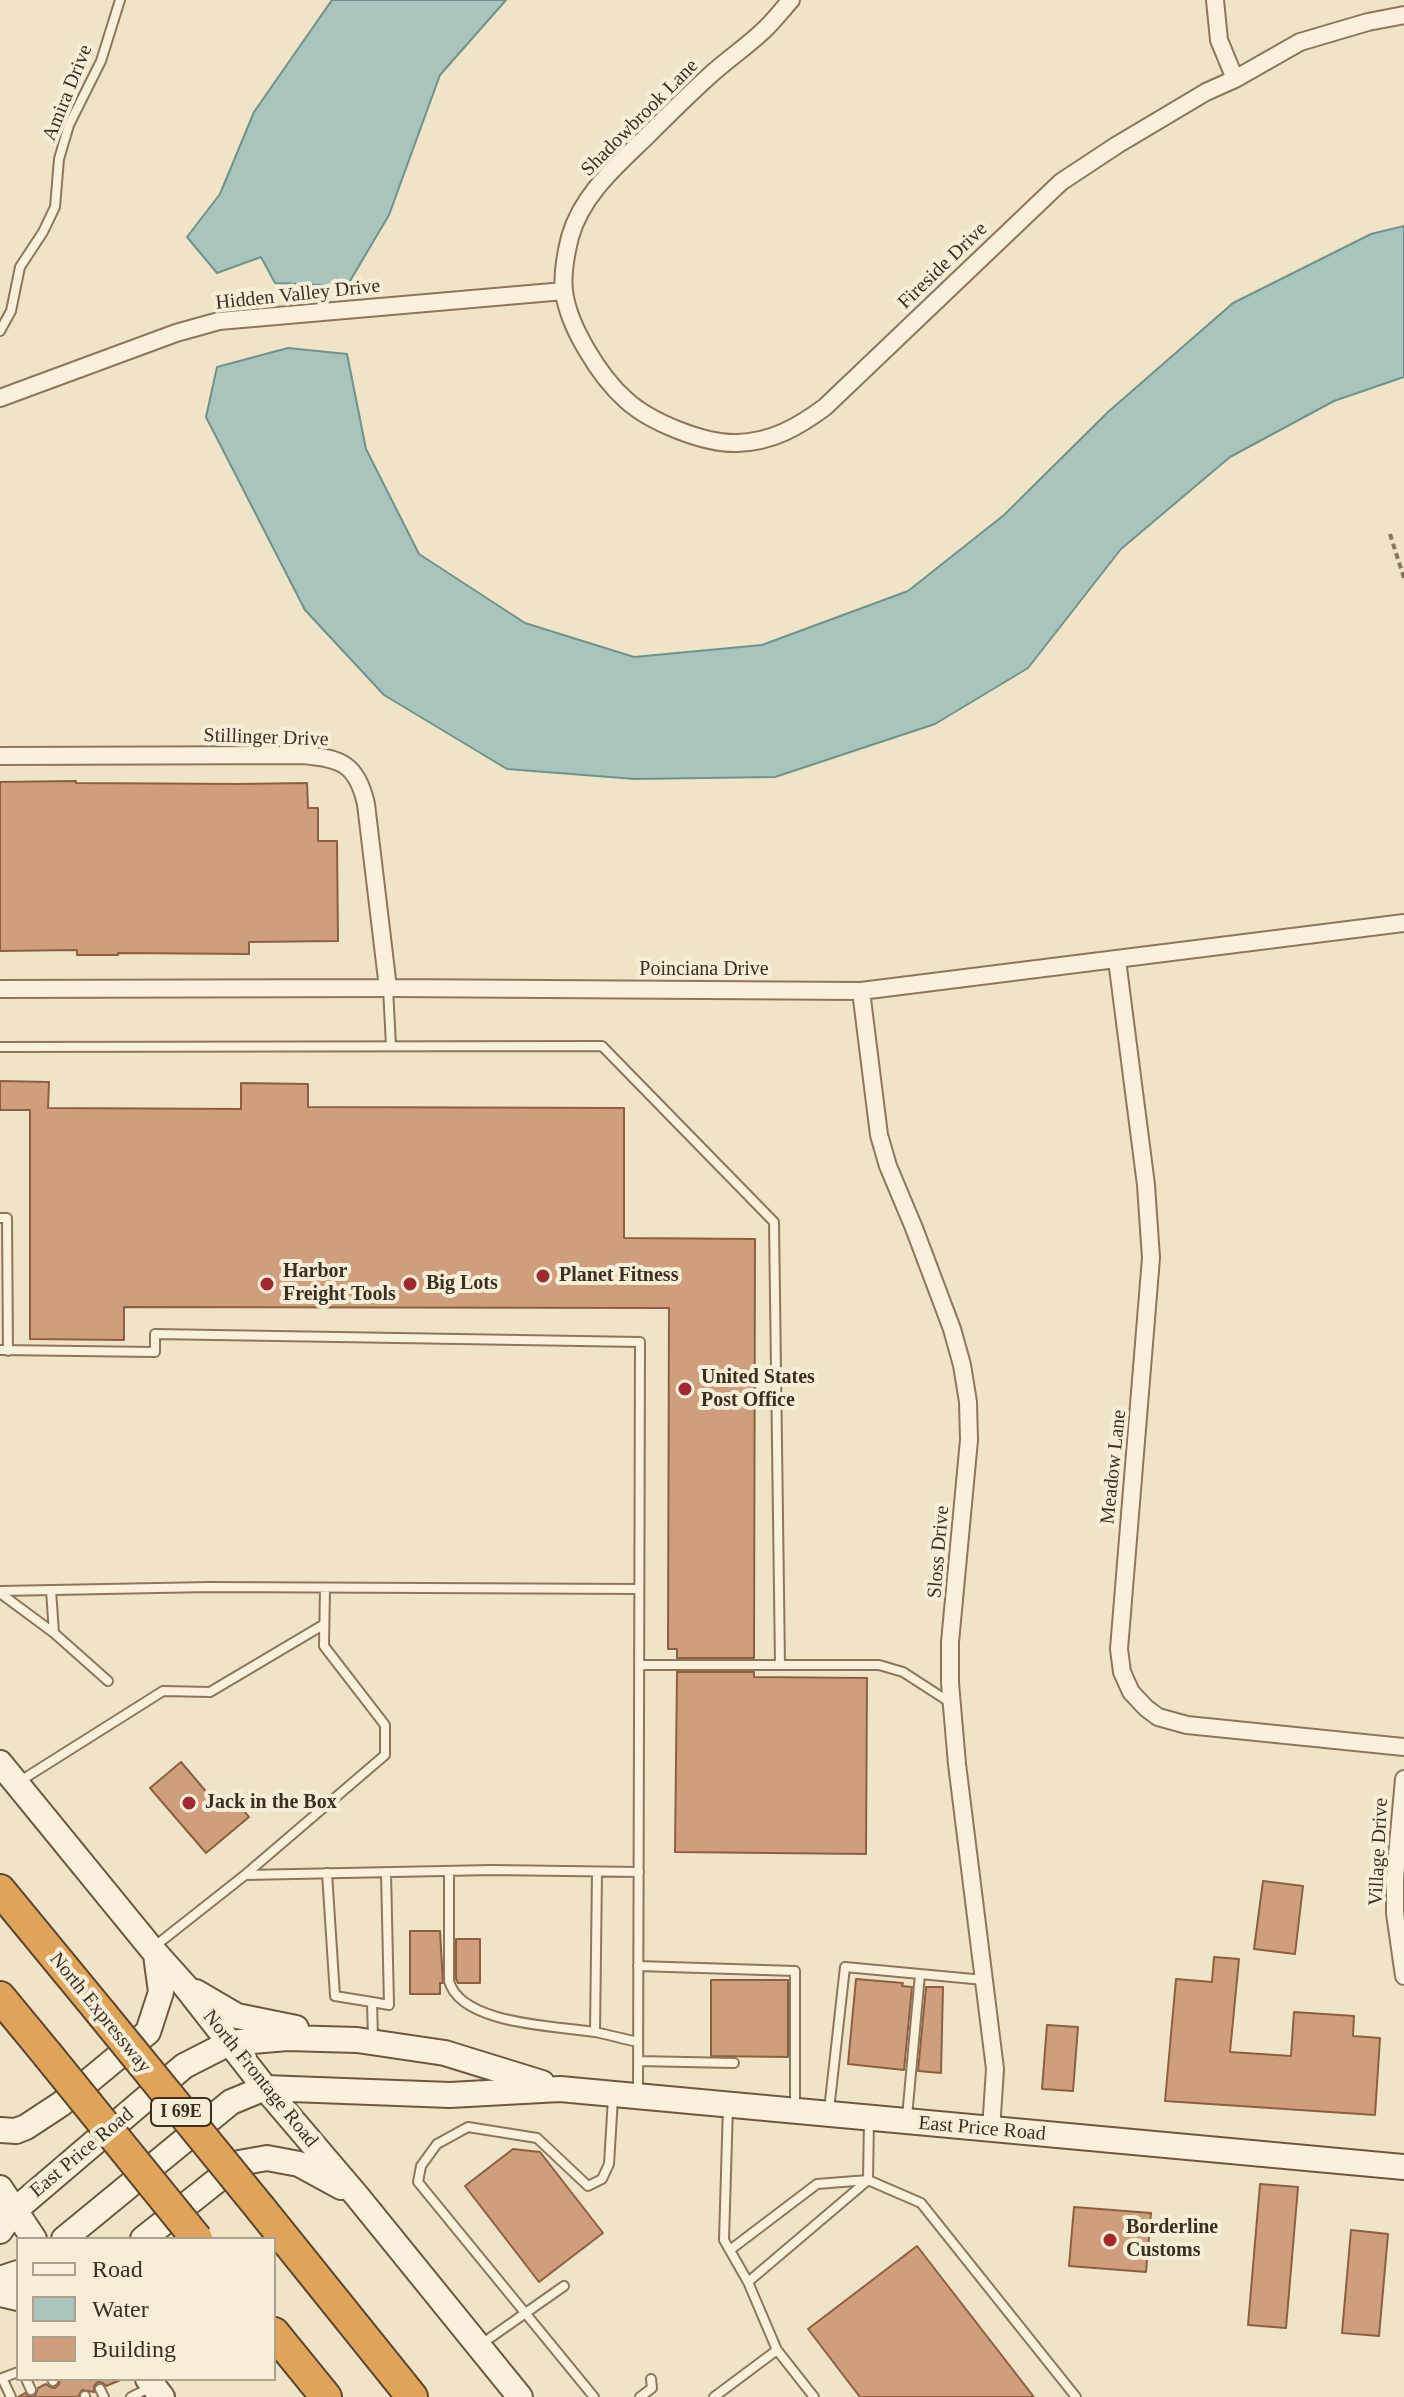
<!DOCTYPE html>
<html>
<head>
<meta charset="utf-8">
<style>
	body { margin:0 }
	#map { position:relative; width:1404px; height:2397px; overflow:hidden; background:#f0e4c8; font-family:"Times New Roman",serif }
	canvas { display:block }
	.legend { position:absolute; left:16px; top:2237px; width:260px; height:144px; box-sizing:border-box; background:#f7eed8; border:2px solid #ada18e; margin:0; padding:10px 14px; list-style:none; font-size:24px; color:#3d2e20 }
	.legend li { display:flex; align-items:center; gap:16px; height:40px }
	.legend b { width:40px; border:2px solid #ada18e }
</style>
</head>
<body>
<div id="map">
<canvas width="1404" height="2397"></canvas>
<ul class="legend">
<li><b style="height:10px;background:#faf1dc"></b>Road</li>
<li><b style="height:22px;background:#a9c4bc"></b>Water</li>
<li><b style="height:22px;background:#cf9f7d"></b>Building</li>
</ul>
</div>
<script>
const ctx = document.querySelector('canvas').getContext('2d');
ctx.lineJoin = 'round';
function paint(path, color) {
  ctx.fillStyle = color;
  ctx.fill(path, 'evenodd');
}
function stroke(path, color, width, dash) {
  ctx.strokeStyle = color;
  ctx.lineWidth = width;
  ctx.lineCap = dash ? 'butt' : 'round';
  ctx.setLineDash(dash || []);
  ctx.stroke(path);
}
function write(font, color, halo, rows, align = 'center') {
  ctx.font = font + ' "Times New Roman",serif';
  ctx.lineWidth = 8;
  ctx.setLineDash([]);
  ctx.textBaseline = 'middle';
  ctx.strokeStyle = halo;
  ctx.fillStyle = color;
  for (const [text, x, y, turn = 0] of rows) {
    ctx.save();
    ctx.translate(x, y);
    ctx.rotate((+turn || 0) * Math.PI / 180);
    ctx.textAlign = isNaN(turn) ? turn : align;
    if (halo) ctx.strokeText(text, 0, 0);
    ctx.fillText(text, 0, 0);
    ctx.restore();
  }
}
const water = new Path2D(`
	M332,0H506L440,75L389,215L347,286L275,283L261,257L217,273L187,237L220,194L254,112Z
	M1404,226V377L1334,401L1230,457L1121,549L1028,668L935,724L775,777L635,779L507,769L384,695L305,610L206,417L217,367L288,348L347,354L366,449L419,554L525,623L634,657L762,645L908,591L1004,515L1108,412L1233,303L1371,234Z`);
const building = new Path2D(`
	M76,781V783L239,784L307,783L308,808H318V841H337L338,941L249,942V954L118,953V955H77V950L0,951V782Z
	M0,1081L49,1082L48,1108L241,1109V1083L308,1084V1107L624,1108V1238L755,1239L754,1658H677V1649H668L669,1308L124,1307V1340L30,1339V1110H0Z
	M677,1672H754V1677L867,1678L866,1854L675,1852Z
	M181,1762L220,1808L233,1797L249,1817L206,1853L150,1788Z
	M1263,1881L1303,1886L1295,1954L1254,1949Z
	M410,1931H440L443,1983H440V1994H410Z
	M456,1939H480V1983H458L456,1979Z
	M1214,1957L1239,1959L1230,2052L1291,2056L1294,2012L1354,2016L1353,2036L1380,2038L1375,2115L1165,2101L1176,1979L1212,1982Z
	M856,1979L903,1983L902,1986L912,1987L904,2070L848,2064Z
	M711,1980H788V2057L711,2056Z
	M926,1987H943L941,2073L918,2071Z
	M1047,2025L1078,2027L1073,2091L1042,2089Z
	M513,2149L540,2152L603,2233L539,2282L465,2186Z
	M1260,2184L1298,2187L1286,2328L1248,2325Z
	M1074,2207L1151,2213L1146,2272L1069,2266Z
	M1351,2230L1388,2234L1379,2336L1342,2333Z
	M917,2246L1034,2397H860L808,2329Z
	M60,2379H123L106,2386L103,2383L98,2382L94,2386V2392L82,2390L78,2397H18L25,2393L30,2397L35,2396L38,2388L46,2384L50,2387L55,2388L59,2384Z`);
const path = new Path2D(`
	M1390,534L1404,578`);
const service = new Path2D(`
	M0,331L11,311L20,267L43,232L55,207L59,159L69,125L101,61L120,0
	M388,988L391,1046
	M0,1047L602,1046L774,1222L780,1665
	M0,1218H7L8,1351
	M0,1350L155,1352V1334L640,1342L638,2092
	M51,1590L54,1633L108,1681
	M0,1591L210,1587L639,1589
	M0,1593L54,1633
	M639,1665H879L903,1672L951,1703
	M17,1783L163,1691L210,1692L323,1625
	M449,1871V1981C461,2025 558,2026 595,2032C609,2035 624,2039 638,2042
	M327,1873L335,1996L372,2002L373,2038
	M246,1874L385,1755V1725L324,1646L325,1588
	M155,1946L245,1875L492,1870L639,1872
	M638,1966L795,1971V2109
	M372,2002L389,2005L386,1872
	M595,2032L597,1872
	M638,2061L734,2063
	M728,2106L724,2240L748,2282L777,2350L814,2397
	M829,2110L845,1967L984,1980
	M907,2117L920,1974
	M869,2119L868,2180L921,2203L1076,2397
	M730,2250L817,2184L868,2180
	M748,2282L867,2181
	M480,2345L564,2286
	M2,2378L11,2397
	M0,2379L18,2372
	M26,2379L31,2390
	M52,2379L53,2381
	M100,2389L104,2397
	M85,2396V2397
	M131,2397L149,2388
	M594,2397L418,2182L421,2166L437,2144L468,2127L537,2138L588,2186L602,2179L609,2164L613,2098
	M640,2397L652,2388L651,2379
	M714,2397L777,2350`);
const minor = new Path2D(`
	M791,0C782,10 773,22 763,31C745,48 725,61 707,78C686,97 666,117 646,137C616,166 582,195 570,237C566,253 562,274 564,291C568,326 600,377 626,400C650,422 704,444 737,443C772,442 798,427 825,407L1061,182L1117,145L1206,92L1235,79L1300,42L1368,22L1404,15
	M1215,0L1219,40L1235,79
	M0,398L176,333L219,321L564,291
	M0,756L302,755C341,758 357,764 366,804L388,988
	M1117,960L1146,1185L1151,1258L1119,1649L1122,1672L1131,1692L1146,1708L1158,1717L1187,1725L1404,1747
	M0,989L388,988L861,991L1404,923
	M861,991L879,1135L888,1166L914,1228L952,1329L962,1365L968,1402L969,1440L950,1642V1683L957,1764L995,2069L991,2130
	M1404,1779L1395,1878V1913L1404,1976`);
const secondary = new Path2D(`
	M0,1763L151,1948L186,1987L265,2088L357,2196L520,2397
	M196,1992L237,2016L296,2028
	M0,2130L16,2131L26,2127L61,2104L148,2032L161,1992L156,1955
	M0,2188L34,2239
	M0,2231L14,2211L184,2066L229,2043L287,2038L357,2040L445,2053L542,2083
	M64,2239L231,2102L265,2088L450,2095L560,2089L1404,2167
	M143,2239L239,2163L267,2158L299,2164L341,2187
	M0,2279L18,2273
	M0,2294L18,2298
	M148,2379L162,2397`);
const motorway = new Path2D(`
	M0,1890L102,2014
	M0,1997L47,2054
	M261,2209L412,2397
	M274,2333L326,2397`);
const motorwayBridge = new Path2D(`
	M102,2014L261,2209
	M47,2054L197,2239`);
const markers = [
	[543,1276,8,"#9e2a2b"],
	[267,1284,8,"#9e2a2b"],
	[410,1284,8,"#9e2a2b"],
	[685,1389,8,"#9e2a2b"],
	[189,1803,8,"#9e2a2b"],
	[1110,2240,8,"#9e2a2b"]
];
const shields = [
	[181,2112,60]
];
const shieldNames = [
	["I 69E",181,2112]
];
const streetNames = [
	["Amira Drive",68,93,-68],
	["Shadowbrook Lane",640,118,-45],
	["Fireside Drive",943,266,-44],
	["Hidden Valley Drive",298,295,-6],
	["Stillinger Drive",266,738,2],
	["Poinciana Drive",704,970],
	["Meadow Lane",1114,1467,-84],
	["Sloss Drive",939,1552,-85],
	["Village Drive",1379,1852,-87],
	["North Expressway",100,2013,51],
	["North Frontage Road",260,2079,51],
	["East Price Road",982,2129,5],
	["East Price Road",82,2153,-40]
];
const poiNames = [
	["Harbor",283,1272],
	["Freight Tools",283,1295],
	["Planet Fitness",559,1276],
	["Big Lots",426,1284],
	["United States",701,1378],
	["Post Office",701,1401],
	["Jack in the Box",205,1803],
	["Borderline",1126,2228],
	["Customs",1126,2251]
];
paint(water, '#a9c4bc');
stroke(water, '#6f938a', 2);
paint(building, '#cf9f7d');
stroke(building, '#8d5f41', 2);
stroke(service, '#8d765c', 12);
stroke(minor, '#8d765c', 20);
stroke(secondary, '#6f573f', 28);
stroke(motorway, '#5b4430', 34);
stroke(path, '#8d765c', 4, [6, 4]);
stroke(service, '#faf1dc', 8);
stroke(minor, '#faf1dc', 16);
stroke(secondary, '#faf1dc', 24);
stroke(motorway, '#e0a458', 30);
stroke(motorwayBridge, '#5b4430', 34, []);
stroke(motorwayBridge, '#e0a458', 30);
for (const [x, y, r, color] of markers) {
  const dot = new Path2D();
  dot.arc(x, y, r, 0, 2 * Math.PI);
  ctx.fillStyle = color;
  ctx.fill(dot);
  stroke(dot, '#f7eed8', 3);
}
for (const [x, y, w] of shields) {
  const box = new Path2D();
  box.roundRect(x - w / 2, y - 14, w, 28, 6);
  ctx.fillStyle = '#f7eed8';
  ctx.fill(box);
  stroke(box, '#3d2e20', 2);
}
write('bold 18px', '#3d2e20', null, shieldNames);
write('20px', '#3d2e20', '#f7eed8', streetNames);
write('bold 20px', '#3d2e20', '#f7eed8', poiNames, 'left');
</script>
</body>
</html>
